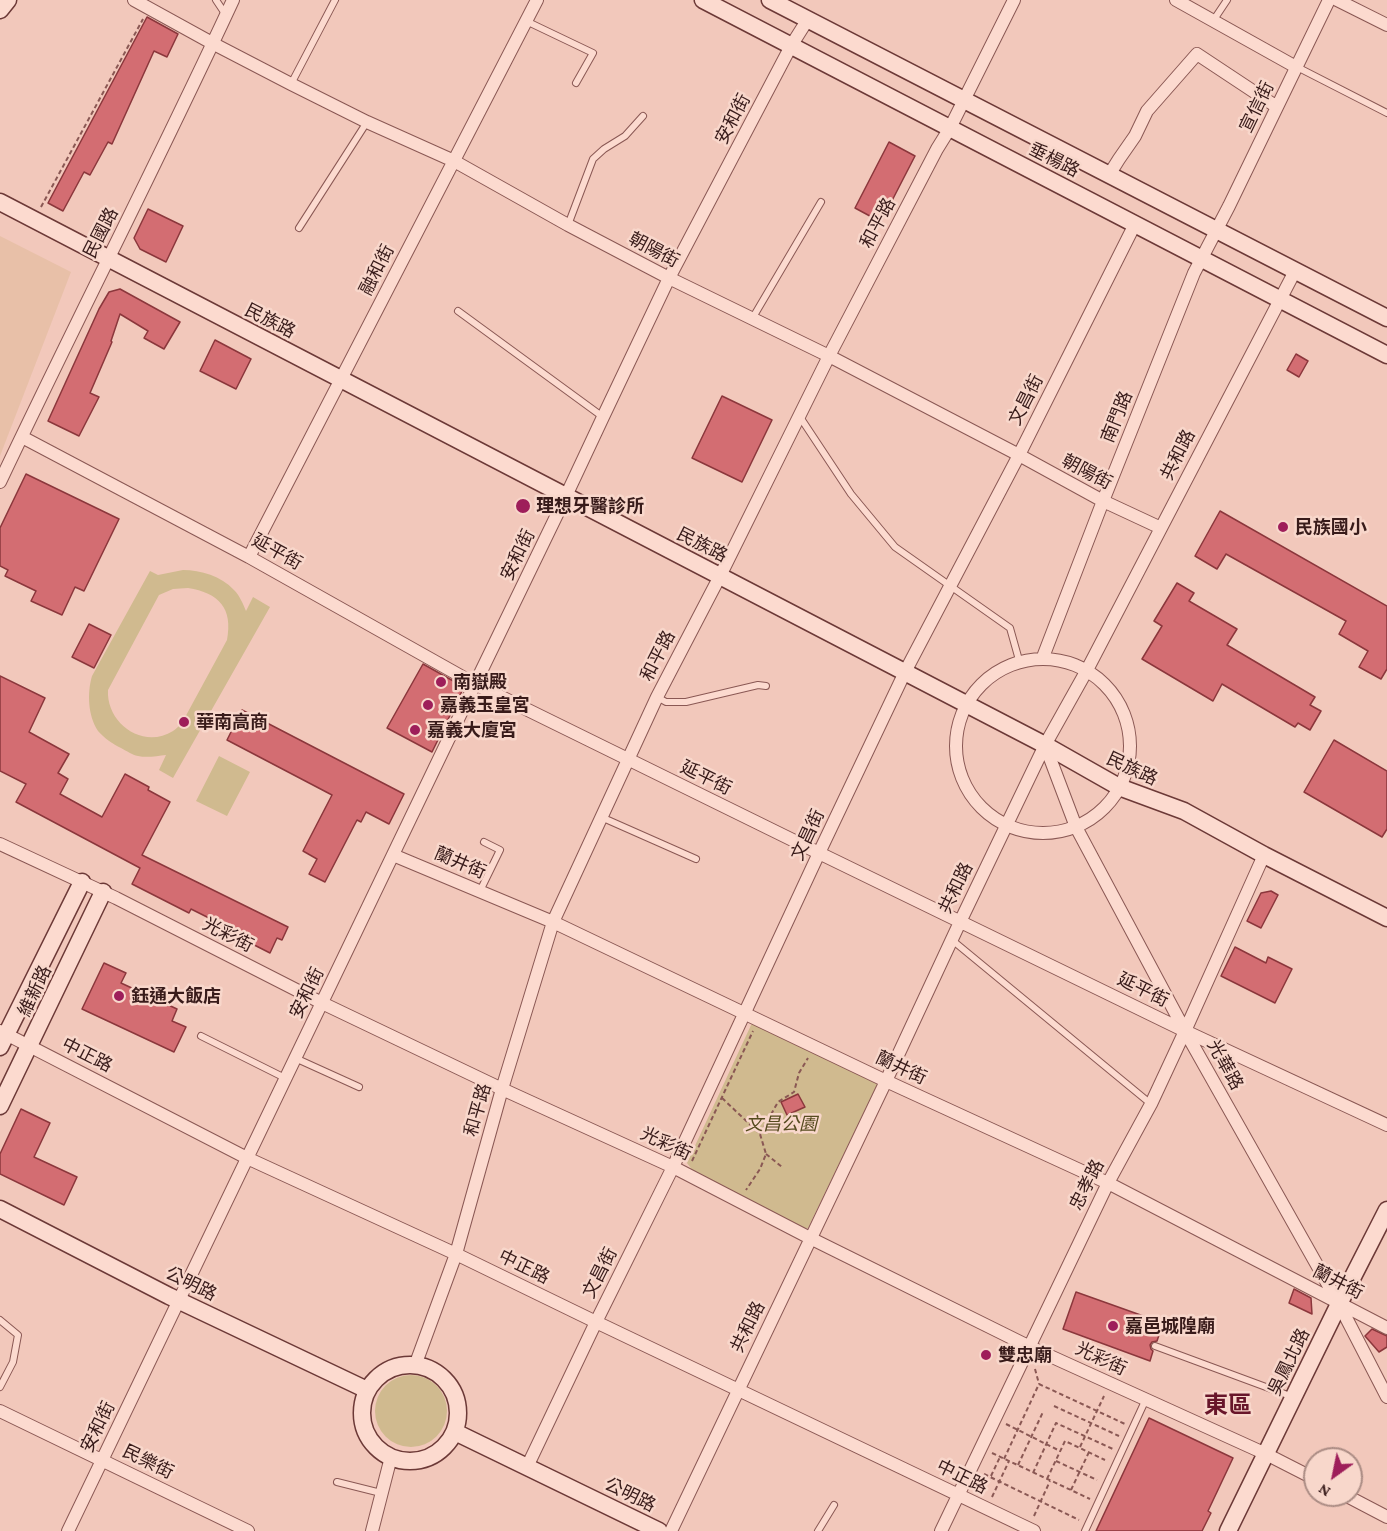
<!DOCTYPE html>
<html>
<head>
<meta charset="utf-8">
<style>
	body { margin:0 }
	#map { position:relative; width:1387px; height:1531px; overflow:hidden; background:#f2c8bb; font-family:"Crimson Pro",serif }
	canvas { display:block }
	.north { position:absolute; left:1303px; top:1447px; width:60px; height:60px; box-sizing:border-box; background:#f8d7cb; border:2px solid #ab8c84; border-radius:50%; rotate:213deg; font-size:16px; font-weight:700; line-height:24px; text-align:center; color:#381b1a }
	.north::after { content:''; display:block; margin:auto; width:21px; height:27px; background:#9e1e5a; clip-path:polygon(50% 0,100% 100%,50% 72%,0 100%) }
</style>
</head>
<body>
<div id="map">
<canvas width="1387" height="1531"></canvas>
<div class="north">N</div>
</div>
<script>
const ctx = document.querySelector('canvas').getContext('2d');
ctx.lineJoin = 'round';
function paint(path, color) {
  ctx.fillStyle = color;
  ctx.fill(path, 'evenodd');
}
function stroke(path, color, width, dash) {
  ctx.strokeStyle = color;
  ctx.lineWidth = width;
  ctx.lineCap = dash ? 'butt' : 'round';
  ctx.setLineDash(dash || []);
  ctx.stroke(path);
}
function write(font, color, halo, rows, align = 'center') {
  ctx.font = font + ' "Crimson Pro","Noto Sans TC",serif';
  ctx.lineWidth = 5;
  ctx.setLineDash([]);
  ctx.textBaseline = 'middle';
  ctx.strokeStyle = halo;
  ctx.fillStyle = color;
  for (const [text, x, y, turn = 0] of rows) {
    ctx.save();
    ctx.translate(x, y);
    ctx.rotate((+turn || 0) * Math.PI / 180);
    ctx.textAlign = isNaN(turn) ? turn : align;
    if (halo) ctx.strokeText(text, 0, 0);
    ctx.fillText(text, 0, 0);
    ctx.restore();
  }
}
const farmland = new Path2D(`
	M0,236L71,272L0,456Z`);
const green = new Path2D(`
	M183,570C201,570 221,576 234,590C240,596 243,604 246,611L253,597L270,607L173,778L159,770L166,755C157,756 147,758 138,756C132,755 127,751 121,748C113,744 104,738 98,731C88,716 87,693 92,676L150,571L158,575ZM188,588C219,593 233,608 227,640L183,721C180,724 177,729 173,731C143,750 106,723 108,690L159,595L173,589Z
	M219,756L250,772L227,816L196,801Z
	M752,1023L878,1083L808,1228L803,1229L693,1171L687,1163Z
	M375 1411a36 36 0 1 1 72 0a36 36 0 1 1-72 0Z`);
const building = new Path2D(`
	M147,17L178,34L167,57L154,51L112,144L108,142L90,175L84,172L63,211L48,203Z
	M889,142L915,156L881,222L855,208Z
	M148,209L183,226L166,262L140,249L134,238Z
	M120,289L180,322L164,349L144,338L148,331L120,314L111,341L112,342L90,393L99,397L79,436L48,421L99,309L109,292Z
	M215,340L251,359L236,389L200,371Z
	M1296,354L1308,361L1299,377L1287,370Z
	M722,396L772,420L742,482L692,458Z
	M26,474L119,519L84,591L75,587L62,615L31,601L36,591L5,576L8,570L0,566V528Z
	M1220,511L1387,606V669L1381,679L1359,667L1368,651L1339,634L1346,621L1226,554L1217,569L1195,556Z
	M1177,583L1194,593L1189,601L1237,629L1227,645L1315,697L1310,705L1321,711L1310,730L1298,723L1295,727L1222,684L1213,701L1142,659L1162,626L1154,621Z
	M89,624L111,635L94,668L72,657Z
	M423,664L464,687L432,752L387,728Z
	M0,676L45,698L29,732L69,754L58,773L68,779L60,794L102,817L125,774L149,787L148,790L170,802L142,855L288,927L282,940L277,938L270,953L213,924L215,921L191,909L189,913L132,884L140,868L16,802L26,784L0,771Z
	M242,710L404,794L389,824L366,812L361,822L357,820L325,882L309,874L317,859L303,851L332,795L227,740Z
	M1334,740L1387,771V829L1382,837L1304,792Z
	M1271,891L1278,895L1261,928L1247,921L1261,893Z
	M1235,947L1266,963L1268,957L1292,969L1275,1003L1221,976Z
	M104,963L126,973L121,983L177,1009L172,1021L186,1027L174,1052L82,1009Z
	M798,1094L805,1107L787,1115L781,1102Z
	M21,1109L50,1123L34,1157L77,1177L64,1205L0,1174V1154Z
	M1294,1289L1311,1298L1312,1314L1289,1303Z
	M1076,1292L1163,1323L1157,1341L1152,1342L1150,1345L1151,1349L1153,1351L1150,1361L1063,1329Z
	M1372,1329L1387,1336V1347L1379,1352L1365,1336Z
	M1149,1418L1233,1458L1208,1511L1211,1513L1202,1531H1096Z`);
const path = new Path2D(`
	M41,207L143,19
	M722,1098L760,1134L766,1154L760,1169L746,1190
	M760,1134L778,1102L794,1092L799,1073L808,1058
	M766,1154L782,1167
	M692,1161L753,1031
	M1035,1369L1039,1384
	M1054,1406L1119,1436
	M1006,1424L1060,1451
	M1080,1447L1104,1396
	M992,1453L1090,1499
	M1004,1459L1039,1384L1125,1424
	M1056,1461L1097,1480
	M1018,1465L1043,1412
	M1033,1473L1056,1423L1113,1449
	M984,1474L1079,1520
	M991,1476L1000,1457
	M1047,1479L1065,1441L1105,1460
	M1071,1490L1089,1452
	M992,1497L1009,1461
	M1034,1516L1050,1481`);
const lane = new Path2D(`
	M216,0L226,15
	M526,21L593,53L576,83
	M1213,21L1227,0
	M1297,67L1387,113
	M291,84L335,0
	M568,225L593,159L604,149L625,136L643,116
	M299,228L367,122
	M458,311L603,417
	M752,319L821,202
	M800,417L851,494L895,547L1010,628L1019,660
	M657,697L666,702H686L758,685L766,686
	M601,817L696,859
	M480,891L500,850L484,842
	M952,940L1151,1104
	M201,1036L285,1078
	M295,1058L359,1087
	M0,1320L18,1335L13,1362L0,1387
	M1155,1346L1293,1397
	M337,1482L381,1493
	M818,1531L834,1505
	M1085,1531L1146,1399`);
const street = new Path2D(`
	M134,0L212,43L291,84L367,122L454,161L568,225L669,278L829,356L1019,455L1103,501L1161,528
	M1176,0L1296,67
	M1337,0L1387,25
	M1109,175L1119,159L1135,136L1147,111L1197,54L1277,107
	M22,437L249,557L475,684L819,853L1185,1031L1387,1125
	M0,482C76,321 158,162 233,0
	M249,557L537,0
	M1043,657L1103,501L1194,273L1229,206L1329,0
	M956 746a87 87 0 1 1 174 0a87 87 0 1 1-174 0Z
	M1045,745L1076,827L1185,1031L1339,1304L1387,1397
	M0,844L116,898L322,1003L502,1089L673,1167L810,1238L1028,1346L1266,1454L1315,1479
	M393,855L553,922L886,1081L1108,1183L1387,1328
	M0,1031L247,1158L456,1254L596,1322L1034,1531
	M416,1363L456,1254L502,1089L553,922L657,697L720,576L829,356L937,149L950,128L1014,0
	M0,1411L248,1531
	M527,1467L596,1322L673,1167L819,853L905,672L1019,455L1135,224
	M1345,1495L1387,1517
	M68,1531L475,684L566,496L603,417L669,278L791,46L808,19
	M372,1531L391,1457
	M671,1531L886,1081L960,922L1045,745L1087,670L1295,271
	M941,1531L1108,1183L1151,1104L1185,1031L1264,855`);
const secondary = new Path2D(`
	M703,0L1387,355
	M770,0L1387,318
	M0,10L8,0
	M0,202L1045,745L1119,787L1184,811L1264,855L1387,918
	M0,1047L82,882
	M0,1106L103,892
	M0,1209L169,1296L367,1390
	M362 1413a48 48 0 1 1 96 0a48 48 0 1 1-96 0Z
	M455,1432L659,1531
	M1228,1531L1339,1304L1387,1210`);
const markers = [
	[523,506,8,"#9e1e5a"],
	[1283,527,6,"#9e1e5a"],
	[441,682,6,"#9e1e5a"],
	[428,705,6,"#9e1e5a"],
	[184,722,6,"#9e1e5a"],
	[415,730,6,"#9e1e5a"],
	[119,996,6,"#9e1e5a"],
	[1113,1326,6,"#9e1e5a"],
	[986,1355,6,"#9e1e5a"]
];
const streetNames = [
	["宣信街",1257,107,-64],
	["安和街",733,119,-62],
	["垂楊路",1054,160,27],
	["和平路",878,223,-62],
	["民國路",101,233,-63],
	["朝陽街",654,250,28],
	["融和街",377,270,-63],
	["民族路",270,321,27],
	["文昌街",1026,400,-63],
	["南門路",1117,417,-68],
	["共和路",1178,455,-63],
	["朝陽街",1087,472,28],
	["民族路",702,545,27],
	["延平街",277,552,29],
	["安和街",518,555,-64],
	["和平路",658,656,-63],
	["民族路",1132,769,25],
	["延平街",706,778,26],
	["文昌街",808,835,-65],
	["蘭井街",460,863,23],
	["共和路",956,888,-64],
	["光彩街",228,935,27],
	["延平街",1143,990,26],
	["維新路",35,991,-65],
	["安和街",307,993,-64],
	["中正路",87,1055,27],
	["光華路",1225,1065,61],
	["蘭井街",901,1068,25],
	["和平路",478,1110,-74],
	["光彩街",666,1144,25],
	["忠孝路",1087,1185,-63],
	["中正路",524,1267,26],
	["文昌街",600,1273,-63],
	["蘭井街",1338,1282,27],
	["公明路",191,1284,26],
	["共和路",748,1327,-64],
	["光彩街",1101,1359,25],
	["吳鳳北路",1289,1362,-64],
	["安和街",98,1427,-64],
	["民樂街",148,1462,26],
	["中正路",962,1477,26],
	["公明路",630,1495,26]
];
const poiNames = [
	["理想牙醫診所",536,506],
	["民族國小",1295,527],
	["南嶽殿",453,682],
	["嘉義玉皇宮",440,705],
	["華南高商",196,722],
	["嘉義大廈宮",427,730],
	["鈺通大飯店",131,996],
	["嘉邑城隍廟",1125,1326],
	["雙忠廟",998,1355]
];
const parkNames = [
	["文昌公園",781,1124]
];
const districtNames = [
	["東區",1228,1406]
];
paint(farmland, '#e8c0a8');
paint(green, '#d0ba8f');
paint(building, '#d36d72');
stroke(building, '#8b373c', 1.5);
stroke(lane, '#8a5854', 8);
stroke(street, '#8a5854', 14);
stroke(secondary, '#6c3937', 19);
stroke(path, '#8a5854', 2, [4.5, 3]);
stroke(lane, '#fcdacf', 6);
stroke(street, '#fcdacf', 12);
stroke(secondary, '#fcdacf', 16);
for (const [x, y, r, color] of markers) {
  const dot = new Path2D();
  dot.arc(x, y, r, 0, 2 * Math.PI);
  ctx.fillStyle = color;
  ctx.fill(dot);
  stroke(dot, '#f8d7cb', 2);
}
write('18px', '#381b1a', '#f8d7cb', streetNames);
write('bold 18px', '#381b1a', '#f8d7cb', poiNames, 'left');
write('italic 18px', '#564b1f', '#f8d7cb', parkNames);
write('bold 24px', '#68152a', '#f8d7cb', districtNames);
</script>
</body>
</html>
